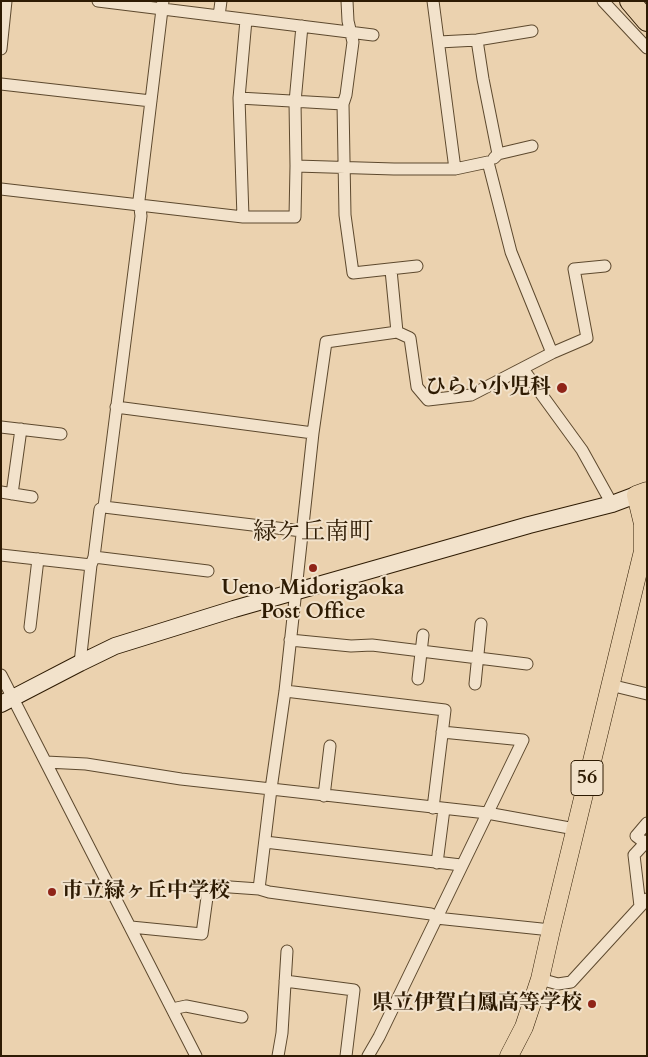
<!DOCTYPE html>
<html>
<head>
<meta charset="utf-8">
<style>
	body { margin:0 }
	#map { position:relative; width:648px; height:1057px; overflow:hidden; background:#ebd2af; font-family:Cardo,serif }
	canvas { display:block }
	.frame { position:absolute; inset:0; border:2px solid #2e1b03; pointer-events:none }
</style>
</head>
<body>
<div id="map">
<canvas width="648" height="1057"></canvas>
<div class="frame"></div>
</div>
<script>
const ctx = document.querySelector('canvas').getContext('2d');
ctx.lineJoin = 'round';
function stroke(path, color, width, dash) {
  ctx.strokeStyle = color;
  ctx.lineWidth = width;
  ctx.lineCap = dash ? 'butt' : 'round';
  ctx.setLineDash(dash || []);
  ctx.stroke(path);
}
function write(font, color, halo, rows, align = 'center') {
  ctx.font = font + ' Cardo,"Noto Serif JP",serif';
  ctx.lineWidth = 4;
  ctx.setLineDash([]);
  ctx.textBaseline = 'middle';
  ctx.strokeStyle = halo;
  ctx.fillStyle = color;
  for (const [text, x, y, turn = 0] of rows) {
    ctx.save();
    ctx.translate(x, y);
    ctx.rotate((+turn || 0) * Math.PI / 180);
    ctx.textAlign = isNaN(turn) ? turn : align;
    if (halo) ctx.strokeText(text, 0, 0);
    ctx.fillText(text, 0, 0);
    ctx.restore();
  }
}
const street = new Path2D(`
	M98,1L373,35
	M347,1L348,21L353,42L346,95L343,104L345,215L353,273L417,266
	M433,1L455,169
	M603,1L647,48
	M219,16L221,1
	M477,40L483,79L498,154
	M439,42L477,40L532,31
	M1,49L6,1
	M1,84L151,101
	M239,98L343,104
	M494,158L498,154L532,146
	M296,166L295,102L302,26
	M1,189L243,217H295L296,166L394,169H455L488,162L511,252L552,353L471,395L428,400L417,387L410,338L397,332
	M243,217L239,98L246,20
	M552,353L587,338L574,269L605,266
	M523,369L582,450L612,504
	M116,407L313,433
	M1,427L61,434
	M1,492L32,497
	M12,494L21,429
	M104,507L302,531
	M1,555L91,565
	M94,557L208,571
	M30,627L38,559
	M290,640L351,646L372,645L527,664
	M80,663L91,565L94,557L100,509L104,507L141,216L139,200L163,1
	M1,675L196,1056
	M418,679L423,635
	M475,684L481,624
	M610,685L647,694
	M285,691L445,710L433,808
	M46,762L86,764L181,779L487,813L575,829
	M324,796L330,746
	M265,842L461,865
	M645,843L636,836L647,823
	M437,863L444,809
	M259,889L271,789L285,691L313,433L326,342L397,332L391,270
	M640,906L634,855L647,841
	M131,927L202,934L208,890L216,886L259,889L269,892L431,914L436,918L551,930
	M540,979L558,984L571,982L647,899
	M285,981L354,990L346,1056
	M172,1009L186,1006L242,1017
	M278,1056L282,1033L287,951
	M368,1056L379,1037L523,740L442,732`);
const secondary = new Path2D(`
	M1,704L80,663L115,646L234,609L529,525L612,504L636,495`);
const primary = new Path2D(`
	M509,1056L524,1027L540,979L551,930L643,551V524L636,495L647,491`);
const highway = new Path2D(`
	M630,1L647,21`);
const markers = [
	[562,388,6,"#8f2418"],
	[313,568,5,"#8f2418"],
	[52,892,5,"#8f2418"],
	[592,1004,5,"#8f2418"]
];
const shields = [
	[587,778,32]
];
const shieldNames = [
	["56",587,778]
];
const poiNames = [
	["ひらい小児科",551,388],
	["Ueno Midorigaoka",313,589,"center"],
	["Post Office",313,613,"center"],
	["市立緑ヶ丘中学校",62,892,"left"],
	["県立伊賀白鳳高等学校",582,1004]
];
const quarterNames = [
	["緑ケ丘南町",313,533]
];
stroke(street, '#5d492e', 13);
stroke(secondary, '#2e1b03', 18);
stroke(primary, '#2e1b03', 19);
stroke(highway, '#2e1b03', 22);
stroke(street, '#f2e2cb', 11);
stroke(secondary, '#f2e2cb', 16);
stroke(primary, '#ebd2af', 18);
stroke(highway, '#ebd2af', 20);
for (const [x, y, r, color] of markers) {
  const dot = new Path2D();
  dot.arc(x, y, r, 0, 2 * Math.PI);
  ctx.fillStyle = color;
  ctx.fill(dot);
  stroke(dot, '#f2e2cb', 2);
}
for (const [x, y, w] of shields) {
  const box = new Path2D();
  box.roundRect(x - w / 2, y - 17.5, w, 35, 4);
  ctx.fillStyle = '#f2e2cb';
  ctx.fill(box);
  stroke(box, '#2e1b03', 1);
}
write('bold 20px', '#2e1b03', null, shieldNames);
write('bold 21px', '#2e1b03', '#f2e2cb', poiNames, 'right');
write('24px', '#2e1b03', '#f2e2cb', quarterNames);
</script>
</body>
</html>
